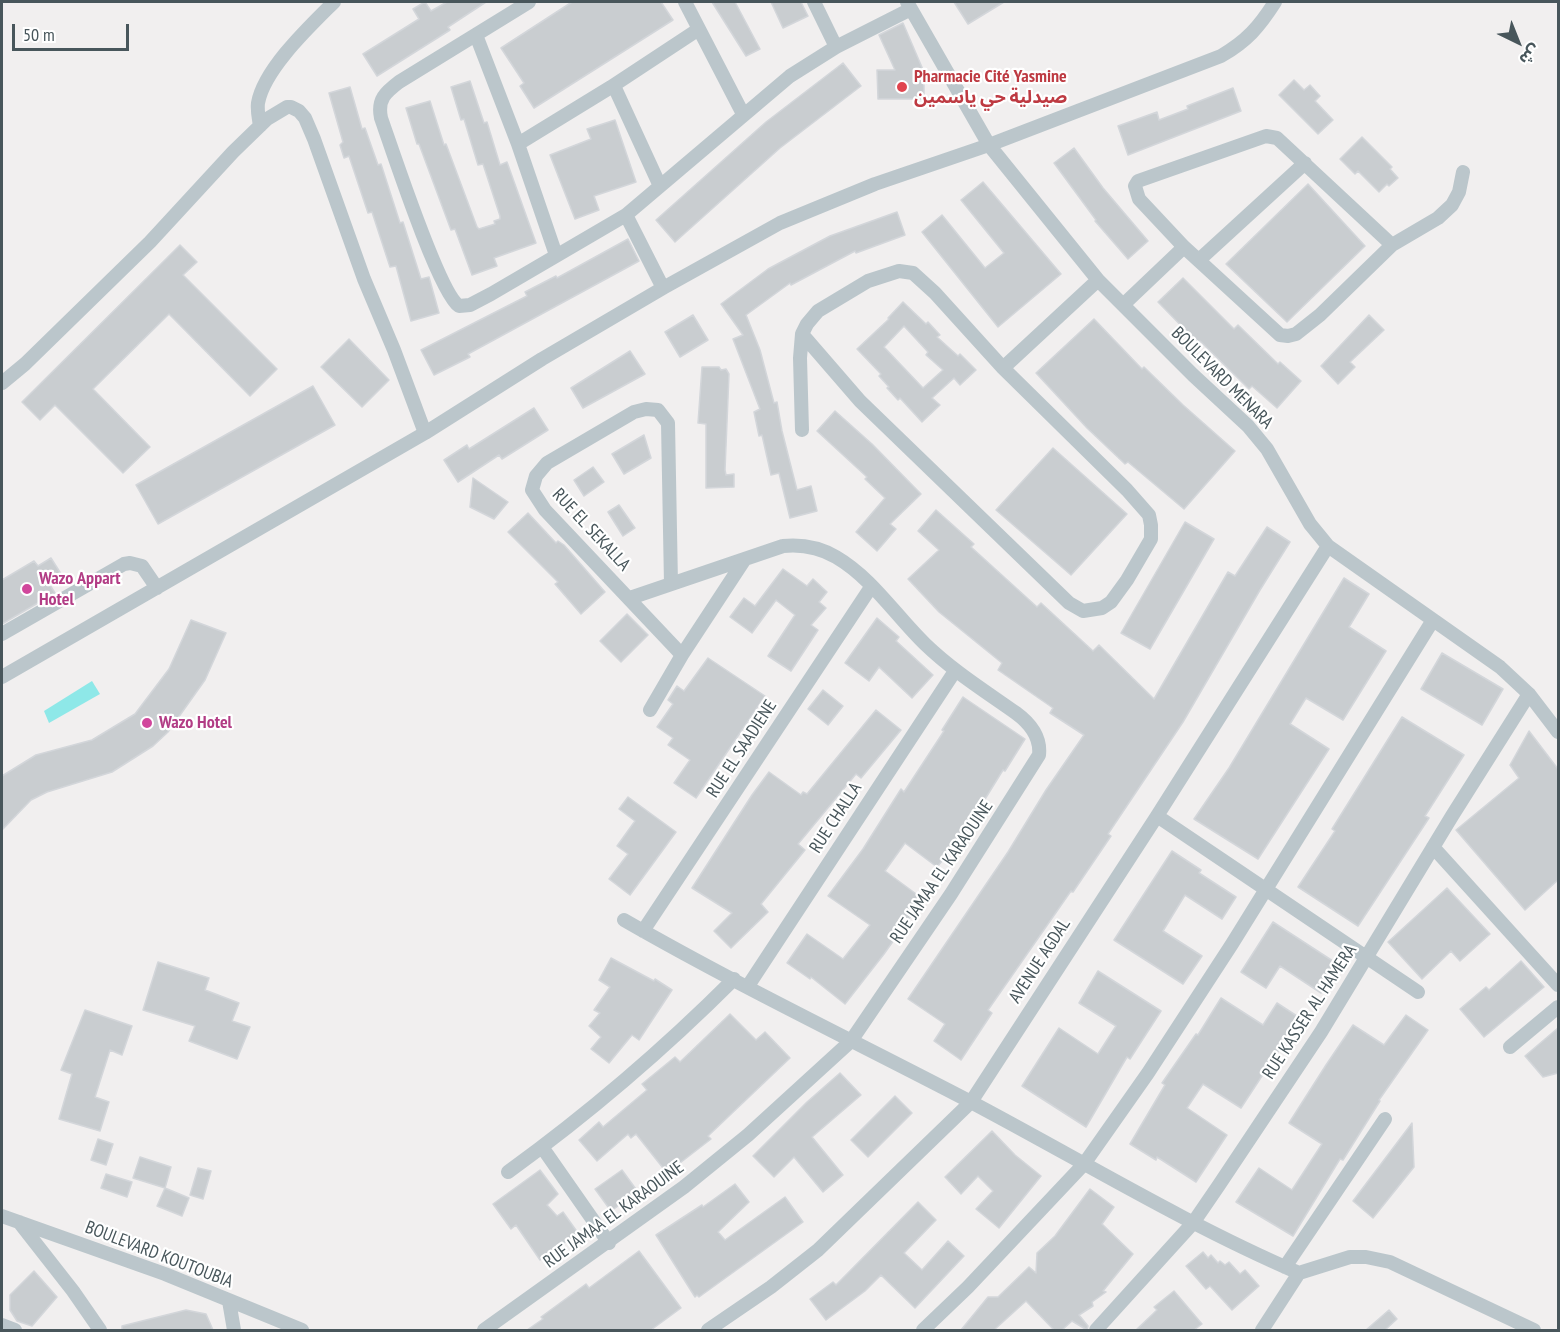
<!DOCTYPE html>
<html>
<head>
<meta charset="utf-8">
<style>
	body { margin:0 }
	#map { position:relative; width:1560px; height:1332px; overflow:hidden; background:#f1efef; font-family:"PT Sans Narrow","Noto Sans Arabic",sans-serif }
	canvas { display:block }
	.frame { position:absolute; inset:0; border:3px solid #48565b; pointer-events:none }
	.north { position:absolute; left:1488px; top:12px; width:60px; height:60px; -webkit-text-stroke:4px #fff; paint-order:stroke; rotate:137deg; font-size:16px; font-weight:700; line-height:24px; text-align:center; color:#48565b }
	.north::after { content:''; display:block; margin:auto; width:21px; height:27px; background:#48565b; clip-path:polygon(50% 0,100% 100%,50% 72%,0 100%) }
	.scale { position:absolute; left:12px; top:24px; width:117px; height:27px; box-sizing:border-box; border:3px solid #48565b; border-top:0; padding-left:8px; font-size:18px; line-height:21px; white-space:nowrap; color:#48565b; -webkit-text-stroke:4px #fff; paint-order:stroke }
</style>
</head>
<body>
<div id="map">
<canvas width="1560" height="1332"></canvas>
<div class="frame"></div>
<div class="north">ش</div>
<div class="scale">50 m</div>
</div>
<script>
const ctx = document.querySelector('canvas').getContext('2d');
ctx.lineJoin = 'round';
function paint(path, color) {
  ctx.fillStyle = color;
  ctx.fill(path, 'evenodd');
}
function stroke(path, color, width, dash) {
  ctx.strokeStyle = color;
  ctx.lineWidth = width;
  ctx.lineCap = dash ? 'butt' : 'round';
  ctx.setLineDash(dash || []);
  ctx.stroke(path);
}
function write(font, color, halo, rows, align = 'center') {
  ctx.font = font + ' "PT Sans Narrow","Noto Sans Arabic",sans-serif';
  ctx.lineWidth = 4.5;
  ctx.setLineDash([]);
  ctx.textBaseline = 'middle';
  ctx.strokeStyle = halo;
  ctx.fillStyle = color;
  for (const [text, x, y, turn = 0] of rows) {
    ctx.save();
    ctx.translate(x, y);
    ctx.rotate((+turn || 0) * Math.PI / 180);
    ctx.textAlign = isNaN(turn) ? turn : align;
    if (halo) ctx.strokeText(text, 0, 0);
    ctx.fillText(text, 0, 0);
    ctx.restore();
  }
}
const water = new Path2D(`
	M92,681L100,694L49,723L44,711Z`);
const building = new Path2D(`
	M425,2L431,11L447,2H486L448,27L450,30L377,76L363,54L419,19L413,9Z
	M572,2H661L673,20L534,108L520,86L524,83L501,48Z
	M712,2H735L760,49L746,56Z
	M771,2H801L808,16L783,28Z
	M954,2H1004L968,24Z
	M903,23L924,72V99H878L877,70H895L879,35Z
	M843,63L861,86L780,148L675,242L656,220L766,122Z
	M1294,80L1304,90L1310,85L1320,96L1315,101L1333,120L1318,134L1279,95Z
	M470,81L484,123L487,122L500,165L507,162L536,243L494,258L497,266L472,275L455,229L451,230L419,144H417L406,108L430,101L444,145L446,144L477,227L479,229L495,224L494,221L500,219V216L483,164L478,165L464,119L461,120L451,87Z
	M350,87L362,129L365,128L378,165L381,164L400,223L403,222L421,279L429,277L439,313L411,321L396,266L390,267L372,212L368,213L349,156L344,158L340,145L343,142L329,93Z
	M1233,88L1241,111L1128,155L1118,126L1157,112L1159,120L1188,109L1187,106Z
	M615,120L636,182L594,196L599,210L575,219L550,155L591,139L587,129Z
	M1362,137L1392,167L1390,169L1398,178L1389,186L1387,184L1379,192L1358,171L1355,174L1340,159Z
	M1074,148L1103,188L1148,241L1128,259L1095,221L1096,220L1054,163Z
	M983,182L1061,274L998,327L922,232L942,215L985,268L1004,253L961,200Z
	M1308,184L1365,246L1287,322L1226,264Z
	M897,212L905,235L856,253L855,251L791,285L790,283L746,315L760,350L774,403L777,402L782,431L797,490L811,486L817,511L790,518L779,473L771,475L762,435L759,436L754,412L760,409L733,339L743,335L721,304L768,269L830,236Z
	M628,239L639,261L468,354L470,357L434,375L421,350L527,296L525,292L556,276L557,278Z
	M180,245L197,262L183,275L277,369L250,396L169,314L93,389L150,447L123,473L55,405L40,420L22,402Z
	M1183,278L1234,329L1238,325L1278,364L1280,362L1301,381L1277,408L1252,386L1249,389L1200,341L1198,343L1158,302Z
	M903,302L926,324L928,322L940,335L937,337L958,356L960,354L976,370L960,385L954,378L932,398L940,405L922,422L900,398L898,400L887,388L889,387L879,376L881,374L857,349L889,319L888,318ZM904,326L928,352L926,355L943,370L923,388L884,347Z
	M693,315L708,340L680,357L665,332Z
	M1369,315L1384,330L1350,362L1355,367L1338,384L1321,366Z
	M1094,319L1142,369L1144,367L1183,405L1235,451L1184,509L1128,462L1125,464L1087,428L1036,373Z
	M349,339L389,380L362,407L321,367Z
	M630,351L645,374L583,408L571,388Z
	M702,367H719L721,370L726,369L729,374L725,470L726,475L734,474V487L706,488V424L698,423Z
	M313,386L335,425L158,524L136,485Z
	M534,408L548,430L502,459L499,455L458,482L444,460L467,445L469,449Z
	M835,411L872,444L921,494L890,524L896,529L877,551L856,532L885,498L865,479L867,477L817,431Z
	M644,435L651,458L624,474L612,454Z
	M1053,448L1127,514L1071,575L996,510Z
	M593,467L604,482L584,496L574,480Z
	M473,478L508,502L494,519L470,507Z
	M619,505L635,528L623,536L608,512Z
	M936,510L974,544L971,547L1037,607L1041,603L1093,651L1099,645L1154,699L1228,572L1235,576L1267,527L1290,542L1260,590L1183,722L1108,834L1111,836L1073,892L1071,891L988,1010L992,1013L961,1060L934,1041L945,1024L908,999L1008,852L1046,790L1084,735L1050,713L1053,708L998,670L1002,663L939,612L908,579L939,550L918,531Z
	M528,513L556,543L558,541L564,545L605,592L581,614L555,584L558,582L508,532Z
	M1185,522L1214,539L1150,649L1121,633Z
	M51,558L63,577L50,585L55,593L2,624V580L34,561L38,566Z
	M783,569L807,586L813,579L827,592L819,602L826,608L811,625L818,630L791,671L768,656L795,615L776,600L752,633L730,617L744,598L755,606Z
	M1344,578L1369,594L1349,627L1386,651L1343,720L1306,698L1290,724L1329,749L1258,859L1194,819L1229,768Z
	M627,614L648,635L621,662L600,641Z
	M877,618L899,637L896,641L933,675L912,698L879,667L869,681L845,663Z
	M191,620L226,633L205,680L168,732L153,746L112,772L47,792L31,800L2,830V776L36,755L92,740L135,714L169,669Z
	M1442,653L1503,689L1482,725L1421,689Z
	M708,658L765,696L696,798L674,783L690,760L668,745L673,738L657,727L673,704L668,700L677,686L684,691Z
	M823,690L843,706L828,725L808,709Z
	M963,697L1025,739L1005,771L1003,770L961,838L937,867L905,843L885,871L923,899L884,954L845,1004L811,977L810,979L787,963L807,934L843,959L870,925L828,896L863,849L901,789L904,792L944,731L942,730Z
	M876,710L901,730L861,778L856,774L798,844L805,850L761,904L768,912L731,948L714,931L732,913L692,888L752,795L769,772L801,795L803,792L807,794Z
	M1402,717L1464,755L1425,816L1429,818L1358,926L1298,887L1335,831L1332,829Z
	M1529,731L1558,769V880L1525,910L1456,830L1519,778L1510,765Z
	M628,797L676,832L630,895L609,879L628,854L617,846L635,821L619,809Z
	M1172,851L1201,870L1199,873L1236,897L1222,919L1185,895L1163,931L1202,956L1183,984L1114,940Z
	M1447,888L1490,934L1460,961L1451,951L1422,979L1388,942Z
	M1273,922L1339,965L1321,993L1280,966L1266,988L1241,972Z
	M611,958L654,981L655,979L672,990L639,1040L632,1035L609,1063L591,1049L601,1037L589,1026L600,1013L594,1010L610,987L599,980Z
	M1521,961L1544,987L1484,1037L1460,1009L1486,987L1489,990Z
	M158,962L209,978L205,990L239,1003L232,1021L250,1027L237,1059L189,1041L195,1026L143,1010Z
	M1098,971L1161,1011L1130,1059L1127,1057L1086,1127L1022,1086L1059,1028L1098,1054L1116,1026L1079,1003Z
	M1221,998L1263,1025L1277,1003L1300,1018L1241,1108L1203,1084L1187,1108L1227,1135L1196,1182L1157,1157L1156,1160L1130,1144L1165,1085L1162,1083L1196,1034L1198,1035Z
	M85,1010L132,1026L122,1055L110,1050L95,1097L109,1102L100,1131L59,1119L72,1074L61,1070Z
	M730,1014L756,1040L765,1032L790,1058L708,1136L711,1139L667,1173L636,1134L631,1138L628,1134L597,1161L579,1140L599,1122L603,1127L647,1090L642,1084L675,1057L680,1062Z
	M1406,1015L1428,1030L1379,1100L1380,1101L1343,1160L1340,1159L1293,1236L1236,1202L1259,1168L1292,1190L1322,1144L1289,1123L1326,1065L1353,1025L1384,1045Z
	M1558,1028V1073L1543,1077L1525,1056Z
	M840,1073L861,1095L812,1137L843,1175L823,1192L794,1157L774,1177L753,1156L807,1102Z
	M895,1096L912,1113L868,1157L851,1140Z
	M1412,1123L1414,1167L1373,1218L1353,1201Z
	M992,1131L1015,1155L1041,1176L999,1228L976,1209L993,1191L978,1176L961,1194L945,1177Z
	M98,1139L113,1144L106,1165L91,1160Z
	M140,1157L171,1167L165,1188L133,1178Z
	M198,1168L211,1171L203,1199L190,1195Z
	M540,1170L558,1194L547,1205L557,1216L563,1212L578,1233L540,1260L516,1225L511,1229L493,1204Z
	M622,1170L638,1192L611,1211L595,1189Z
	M106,1174L132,1182L127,1197L101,1188Z
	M735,1184L749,1202L718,1232L725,1240L785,1197L803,1222L699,1297L697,1295L695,1297L656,1235L702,1205L703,1207Z
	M165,1188L189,1198L182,1216L157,1206Z
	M1090,1189L1114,1207L1102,1224L1133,1254L1103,1291L1106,1292L1092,1302L1093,1306L1079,1315L1088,1326L1087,1330L1072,1321L1062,1330H1054L1026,1301L994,1330H961L988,1297H998L1029,1267L1036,1273L1037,1253L1055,1236Z
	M918,1202L936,1220L904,1253L922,1270L948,1241L964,1256L915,1308L881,1275L865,1291L826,1320L810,1299L833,1282L836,1285Z
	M639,1251L681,1308L651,1330H527L543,1319L541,1317L586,1284L589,1288Z
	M1203,1252L1208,1258L1211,1255L1218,1263L1220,1261L1225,1265L1229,1262L1240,1274L1245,1270L1259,1286L1232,1310L1210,1286L1206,1289L1186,1266Z
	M34,1271L57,1297L32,1326L17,1321L10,1310V1295Z
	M1174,1291L1202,1324L1194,1330H1136L1157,1310L1154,1307Z
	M186,1310L206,1314L213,1330H122V1326Z
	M1389,1310L1397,1319L1385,1330H1366Z`);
const street = new Path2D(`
	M529,2L399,82C386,92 377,99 381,118C392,149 439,293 459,306L470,305L491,294L626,215L790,76L836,47L911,9
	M685,2L743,114
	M814,2L836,47
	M907,2L989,145L1098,280L1193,375L1248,426L1267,449L1310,524L1328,546L1500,667L1529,694L1558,732
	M476,35L518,144L556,255
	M614,86L660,186
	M260,126C259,119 257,111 258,103C264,69 310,26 334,2
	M518,144L611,87L699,29
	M626,215L663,288
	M1392,245L1277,138L1266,136L1138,181L1135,186L1139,199L1184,247L1280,335L1288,336L1296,334L1320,315L1392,245L1438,218L1452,205L1459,192L1463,172
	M1199,260L1305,163
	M1123,305L1184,247
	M1003,368L1098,280
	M2,383L25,364L150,242L233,152L267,119L287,107H291L299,111L305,118L314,139L364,279L394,350L425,433
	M802,430L800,358L802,334L807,324L818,311L868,281L899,271L913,273L935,293L1003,368L1127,490L1149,515L1151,525V539L1127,580L1111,602L1102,608L1083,611L1069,603L860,401L802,334
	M671,584L668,423L658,410L646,409L634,412L547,463L536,476L532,490L545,510L682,655
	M2,634L124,564L130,563L142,566L157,588
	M2,677L425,433L542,359L663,288L780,223L875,184L989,145L1221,56C1247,41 1259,27 1275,2
	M650,710L682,655L745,559
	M1157,816L1418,992
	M1433,847L1558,985
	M624,920C737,985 854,1041 969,1101C1079,1159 1185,1224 1299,1273
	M643,931L871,587
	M748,986L955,671
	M1510,1047L1558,1007
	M542,1147L609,1243
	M508,1172C588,1114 664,1049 734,979
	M2,1216L165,1274L302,1330
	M19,1222L73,1291L100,1330
	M1285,1267L1385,1119
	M229,1301L234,1330
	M2,1325L15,1330
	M484,1330L684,1187L748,1135L851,1041L951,894L1039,755C1041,737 1031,724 1016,713C985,691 953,671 925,644C896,616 872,578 836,557C819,547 803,544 783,546L630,598
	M708,1330L771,1287L818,1250L971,1102L1157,816L1328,546
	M923,1330L968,1287L1084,1164L1148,1073L1232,944L1433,620
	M1096,1330L1193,1223L1219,1185L1321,1032L1452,816L1529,694
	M1262,1330L1299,1273L1350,1257H1366L1390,1262L1534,1330`);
const markers = [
	[902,87,6,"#e0444e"],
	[27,589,6,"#d1479c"],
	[147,723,6,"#d1479c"]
];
const healthNames = [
	["Pharmacie Cité Yasmine",914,77],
	["صيدلية حي ياسمين",914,98]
];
const streetNames = [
	["BOULEVARD MENARA",1222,378,45],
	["RUE EL SEKALLA",591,530,47],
	["RUE EL SAADIENE",742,749,-57],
	["RUE CHALLA",836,818,-57],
	["RUE JAMAA EL KARAOUINE",942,872,-56],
	["AVENUE AGDAL",1040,961,-57],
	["RUE KASSER AL HAMERA",1310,1012,-57],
	["RUE JAMAA EL KARAOUINE",614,1215,-36],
	["BOULEVARD KOUTOUBIA",159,1255,21]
];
const hotelNames = [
	["Wazo Appart",39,579],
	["Hotel",39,600],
	["Wazo Hotel",159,723]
];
paint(water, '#8ee8e8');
paint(building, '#c9cdd0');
stroke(building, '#d3d6da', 1.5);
stroke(street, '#bbc6cb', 14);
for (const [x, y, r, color] of markers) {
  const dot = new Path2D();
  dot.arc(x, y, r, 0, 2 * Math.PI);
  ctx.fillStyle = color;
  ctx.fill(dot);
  stroke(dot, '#fff', 2);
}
write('bold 18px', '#be3a42', '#fff', healthNames, 'left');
write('18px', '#48565b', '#fff', streetNames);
write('bold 18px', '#b23c85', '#fff', hotelNames, 'left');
</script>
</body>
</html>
